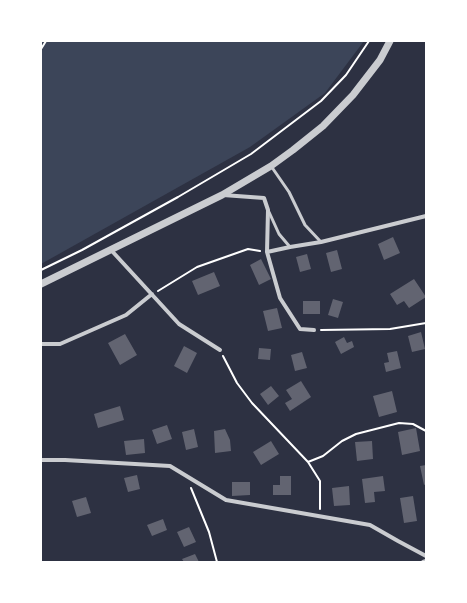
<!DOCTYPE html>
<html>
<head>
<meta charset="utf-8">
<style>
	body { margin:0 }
	#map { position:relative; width:467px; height:603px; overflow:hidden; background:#2d3142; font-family:"Work Sans",sans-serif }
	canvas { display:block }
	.frame { position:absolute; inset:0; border:42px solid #fff; pointer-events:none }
</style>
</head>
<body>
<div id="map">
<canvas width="467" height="603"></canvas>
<div class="frame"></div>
</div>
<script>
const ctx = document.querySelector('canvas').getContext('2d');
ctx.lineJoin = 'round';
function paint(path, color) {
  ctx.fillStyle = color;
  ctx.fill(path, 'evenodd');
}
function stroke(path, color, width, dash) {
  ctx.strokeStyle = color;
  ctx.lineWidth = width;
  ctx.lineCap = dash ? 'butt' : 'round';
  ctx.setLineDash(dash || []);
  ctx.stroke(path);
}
const green = new Path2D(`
	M41,41H364L325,93L250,147L41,264Z`);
const building = new Path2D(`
	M393,237L400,253L384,260L378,244Z
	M337,250L342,269L331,272L326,253Z
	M307,254L311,269L300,272L296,257Z
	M261,259L271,279L259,285L250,265Z
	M214,272L220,286L198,295L192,281Z
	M414,279L426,297L409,308L404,301L397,305L390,294Z
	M333,299L343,302L338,318L328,315Z
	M303,301H320V314H303Z
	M277,308L282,328L268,331L263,311Z
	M421,332L425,349L412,352L408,336Z
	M125,334L137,355L120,365L108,343Z
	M344,337L347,343L352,341L354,347L341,354L335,342Z
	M184,346L197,353L187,373L174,366Z
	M259,348L271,349L270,360L258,359Z
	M397,351L401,368L386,372L384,363L389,362L387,353Z
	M302,352L307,368L295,371L291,355Z
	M301,381L311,397L290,411L285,403L292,399L286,390Z
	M271,386L279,396L268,405L260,394Z
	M392,391L397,412L379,417L373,396Z
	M120,406L124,420L98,428L94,414Z
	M167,425L172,439L157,444L152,430Z
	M416,428L420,451L402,455L398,432Z
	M194,429L198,447L186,450L182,432Z
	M225,429L230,440L231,451L215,453L214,431Z
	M144,439L145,453L126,455L124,441Z
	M271,441L279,454L261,465L253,452Z
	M372,441L373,459L357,461L355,442Z
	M426,465V484L424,485L420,466Z
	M137,475L140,489L128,492L124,478Z
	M280,476H291V495H273V485H280Z
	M383,476L385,491L374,492L375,502L365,503L362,479Z
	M232,482H250V495L232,496Z
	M349,486L350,505L334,506L332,488Z
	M413,496L417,521L404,523L400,498Z
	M86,497L91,513L77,517L72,501Z
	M163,519L167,530L152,536L147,525Z
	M189,527L196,542L184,547L177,532Z
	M195,554L199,562H184L182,559Z`);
const path = new Path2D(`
	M41,49L46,41
	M41,270L82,250L178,197L251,154L321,101L346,75L369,41
	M158,291L197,267L248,249L260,251
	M321,330L390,329L426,323
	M223,356L237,383L252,403L308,462L320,481V509
	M308,462L323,456L342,441L356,434L399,423L413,424L426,431
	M191,488L209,532L217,562`);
const service = new Path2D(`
	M271,166L289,192L305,225L321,242
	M269,212L279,234L290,247`);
const minor = new Path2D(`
	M223,195L264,198L268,210L267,252L280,298L300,329L314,330
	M111,250L179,324L220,350
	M267,252L290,247L321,242L426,216
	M41,344H60L126,315L152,294
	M41,460H65L170,466L226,500L370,525L398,541L426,556
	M423,562L426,561`);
const tertiary = new Path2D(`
	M41,284L222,195L271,166L293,150L323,126L353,95L380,60L390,41`);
paint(green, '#3c4559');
paint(building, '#626471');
stroke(path, '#fff', 2);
stroke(service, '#caccd0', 3);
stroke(minor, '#caccd0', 4);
stroke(tertiary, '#caccd0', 7);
</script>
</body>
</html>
